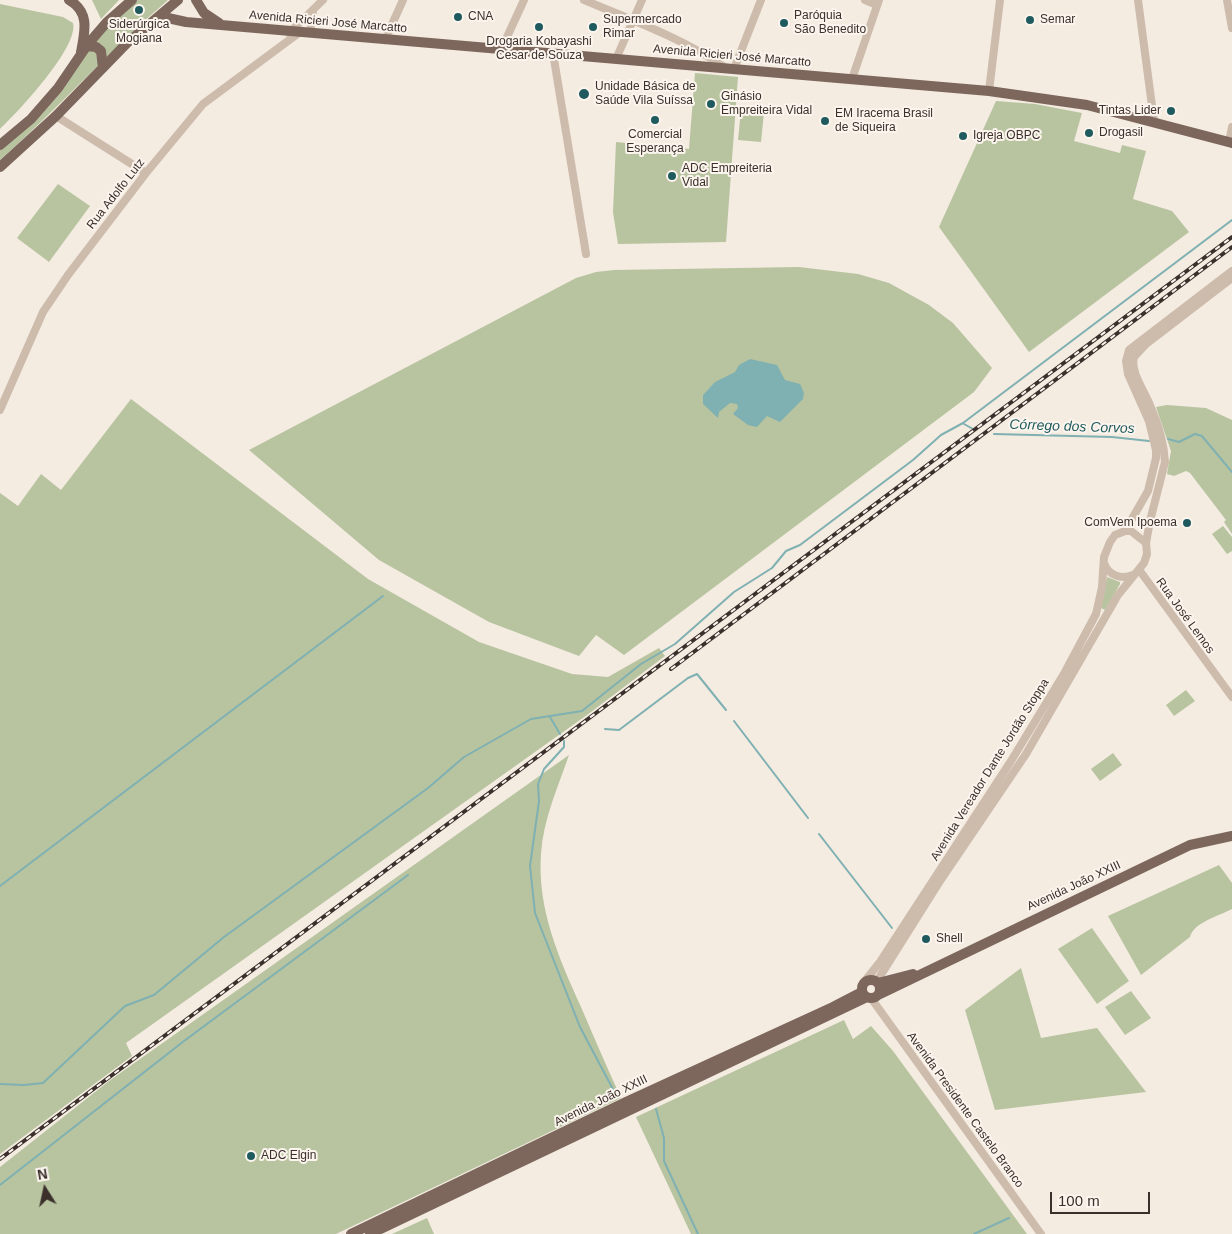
<!DOCTYPE html>
<html>
<head>
<meta charset="utf-8">
<style>
	body { margin:0 }
	#map { position:relative; width:1232px; height:1234px; overflow:hidden; background:#f4ebe1; font-family:Helvetica,sans-serif }
	canvas { display:block }
	.north { position:absolute; left:20px; top:1164px; width:50px; height:50px; -webkit-text-stroke:4px #fbf5ee; paint-order:stroke; rotate:350deg; font-size:14px; font-weight:700; line-height:20px; text-align:center; color:#3b302b }
	.north::after { content:''; display:block; margin:auto; width:18px; height:22px; background:#3b302b; clip-path:polygon(50% 0,100% 100%,50% 72%,0 100%) }
	.scale { position:absolute; left:1050px; top:1192px; width:100px; height:22px; box-sizing:border-box; border:2px solid #3b302b; border-top:0; padding-left:6px; font-size:15px; line-height:18px; white-space:nowrap; color:#3b302b; -webkit-text-stroke:4px #fbf5ee; paint-order:stroke }
</style>
</head>
<body>
<div id="map">
<canvas width="1232" height="1234"></canvas>
<div class="north">N</div>
<div class="scale">100 m</div>
</div>
<script>
const ctx = document.querySelector('canvas').getContext('2d');
ctx.lineJoin = 'round';
function paint(path, color) {
  ctx.fillStyle = color;
  ctx.fill(path, 'evenodd');
}
function stroke(path, color, width, dash) {
  ctx.strokeStyle = color;
  ctx.lineWidth = width;
  ctx.lineCap = dash ? 'butt' : 'round';
  ctx.setLineDash(dash || []);
  ctx.stroke(path);
}
function write(font, color, halo, rows, align = 'center') {
  ctx.font = font + ' Helvetica,sans-serif';
  ctx.lineWidth = 4;
  ctx.setLineDash([]);
  ctx.textBaseline = 'middle';
  ctx.strokeStyle = halo;
  ctx.fillStyle = color;
  for (const [text, x, y, turn = 0] of rows) {
    ctx.save();
    ctx.translate(x, y);
    ctx.rotate((+turn || 0) * Math.PI / 180);
    ctx.textAlign = isNaN(turn) ? turn : align;
    if (halo) ctx.strokeText(text, 0, 0);
    ctx.fillText(text, 0, 0);
    ctx.restore();
  }
}
const green = new Path2D(`
	M92,0H119L101,19Z
	M137,0H168C109,50 58,109 0,160V149L108,28Z
	M0,4L63,17L73,23C79,47 18,112 0,129Z
	M695,73L738,77L726,242L618,244L613,212L616,142L689,149Z
	M996,101L1035,104L1082,113L1074,141L1120,153L1122,145L1146,151L1133,199L1172,211L1189,232L1029,352L939,227Z
	M741,110L764,112L761,142L738,140Z
	M58,184L90,206L49,262L17,238Z
	M799,267L858,274L889,283L929,305L953,323L992,368L974,392L624,655L596,635L579,656L489,622L379,560L249,450L576,278L596,272L614,270Z
	M131,399L368,579L479,642L572,674L608,677L659,648L665,656L587,715L126,1043L132,1056L0,1154V493L18,506L41,474L61,490Z
	M1167,405L1206,408L1232,420V534L1224,522L1226,520L1190,473L1186,471L1174,476L1167,474L1171,451L1156,407Z
	M1223,526L1232,537V551L1227,554L1212,534Z
	M1107,577L1120,582V584L1105,610L1101,608Z
	M1186,690L1195,701L1174,716L1166,705Z
	M1113,753L1122,765L1100,781L1091,769Z
	M569,755C558,787 543,820 541,854C537,909 559,958 581,1007C594,1037 607,1068 621,1098L336,1234H0V1167L109,1081Z
	M1219,865L1232,883V909C1219,916 1194,922 1190,937L1141,975L1108,916Z
	M1092,928L1129,981L1097,1004L1058,949Z
	M1021,968L1041,1038L1097,1028L1146,1092L995,1110L965,1010Z
	M1131,991L1151,1018L1125,1035L1105,1007Z
	M844,1020L853,1039L871,1026L893,1051L1027,1234H691L636,1117Z
	M427,1218L434,1234H392Z`);
const water = new Path2D(`
	M750,359L777,365L785,380L800,384L804,393L803,399L780,422L767,416L757,427L748,425L733,414L738,408L737,404L730,403L719,412L718,418L703,404V395L715,382L735,372L739,365Z`);
const stream = new Path2D(`
	M964,424L973,429
	M994,434L1112,437L1149,441
	M1168,439L1179,442L1195,434L1202,436L1232,472
	M550,717L560,734
	M734,721L808,818
	M605,729L619,730L688,678L697,674L726,710
	M564,741V747L544,769L538,784L539,801L530,866L535,913L580,1027L615,1093
	M819,834L892,928
	M0,886L383,596
	M0,1084L24,1085L43,1083L125,1006L154,995L224,937L428,788L464,757L531,719L582,711L641,664L675,644L734,592L772,568L786,551L800,545L913,460L941,435L963,423L1232,220
	M656,1109L664,1138V1161L698,1234
	M0,1185L184,1041L408,875
	M974,1234L1009,1218`);
const minor = new Path2D(`
	M584,0C632,20 682,38 726,68
	M865,0L877,5
	M1138,0L1154,121
	M1227,0L1232,28
	M289,33L323,0
	M310,33L313,11
	M385,40L403,0
	M501,50L524,0
	M553,53L586,254
	M616,59L642,0
	M734,69L761,0
	M852,79L879,0
	M989,91L1000,0
	M56,116L146,173
	M1229,142L1232,127
	M0,410L43,312L68,275L146,173L203,104L300,32
	M1125,531H1131L1146,543
	M1104,563C1108,575 1121,580 1133,575
	M1140,571L1232,697
	M877,981L938,884L1026,754L1118,595L1144,563L1147,554L1146,543L1150,521L1165,462C1164,442 1158,423 1150,405C1144,390 1130,372 1134,357L1146,344L1232,278
	M864,982L880,962L1011,761L1065,672L1096,614L1102,587L1104,557L1110,542L1115,535L1125,531L1148,491L1156,458V450L1149,421L1128,374L1126,361L1129,350L1232,271
	M871,998L1041,1234`);
const major = new Path2D(`
	M69,0C90,12 85,31 81,52
	M196,0L204,13L219,23
	M159,16L186,22L989,91L1087,105L1232,143
	M86,46L96,47L101,51L103,68
	M0,145L31,119L58,88L88,44L107,22L132,0
	M0,167L56,116L127,43L178,0
	M862 989a9 9 0 1 1 18 0a9 9 0 1 1-18 0Z
	M878,983L913,974
	M878,995L1190,845L1232,836
	M351,1234L626,1102L833,1007L862,992
	M370,1234L867,997`);
const rail = new Path2D(`
	M671,669L1232,247
	M0,1159L1232,237`);
const markers = [
	[139,10,5,"#1f5a5e"],
	[458,17,5,"#1f5a5e"],
	[1030,20,5,"#1f5a5e"],
	[784,23,5,"#1f5a5e"],
	[539,27,5,"#1f5a5e"],
	[593,27,5,"#1f5a5e"],
	[584,94,6,"#1f5a5e"],
	[711,104,5,"#1f5a5e"],
	[1171,111,5,"#1f5a5e"],
	[655,120,5,"#1f5a5e"],
	[825,121,5,"#1f5a5e"],
	[1089,133,5,"#1f5a5e"],
	[963,136,5,"#1f5a5e"],
	[672,176,5,"#1f5a5e"],
	[1187,523,5,"#1f5a5e"],
	[926,939,5,"#1f5a5e"],
	[251,1156,5,"#1f5a5e"]
];
const poiNames = [
	["Paróquia",794,16],
	["São Benedito",794,30],
	["CNA",468,17],
	["Supermercado",603,20],
	["Rimar",603,34],
	["Semar",1040,20],
	["Siderúrgica",139,25,"center"],
	["Mogiana",139,39,"center"],
	["Drogaria Kobayashi",539,42,"center"],
	["Cesar de Souza",539,56,"center"],
	["Unidade Básica de",595,87],
	["Saúde Vila Suíssa",595,101],
	["Ginásio",721,97],
	["Empreiteira Vidal",721,111],
	["Tintas Lider",1161,111,"right"],
	["EM Iracema Brasil",835,114],
	["de Siqueira",835,128],
	["Drogasil",1099,133],
	["Comercial",655,135,"center"],
	["Esperança",655,149,"center"],
	["Igreja OBPC",973,136],
	["ADC Empreiteria",682,169],
	["Vidal",682,183],
	["ComVem Ipoema",1177,523,"right"],
	["Shell",936,939],
	["ADC Elgin",261,1156]
];
const streetNames = [
	["Avenida Ricieri José Marcatto",328,22,5],
	["Avenida Ricieri José Marcatto",732,56,5],
	["Rua Adolfo Lutz",116,194,-52],
	["Rua José Lemos",1185,616,54],
	["Avenida Vereador Dante Jordão Stoppa",990,770,-58],
	["Avenida João XXIII",1074,886,-25],
	["Avenida João XXIII",601,1101,-26],
	["Avenida Presidente Castelo Branco",965,1110,54]
];
const waterNames = [
	["Córrego dos Corvos",1072,427,2]
];
paint(green, '#b8c4a0');
paint(water, '#7fb0b2');
stroke(stream, '#7fb0b2', 2);
stroke(minor, '#cdbbac', 8);
stroke(major, '#7d675c', 10);
stroke(rail, '#3b302b', 4);
stroke(rail, '#fbf5ee', 2, [5.5]);
for (const [x, y, r, color] of markers) {
  const dot = new Path2D();
  dot.arc(x, y, r, 0, 2 * Math.PI);
  ctx.fillStyle = color;
  ctx.fill(dot);
  stroke(dot, '#fbf5ee', 2);
}
write('12px', '#3b302b', '#fbf5ee', poiNames, 'left');
write('12px', '#3b302b', '#fbf5ee', streetNames);
write('italic 14px', '#1f5a5e', '#fbf5ee', waterNames);
</script>
</body>
</html>
